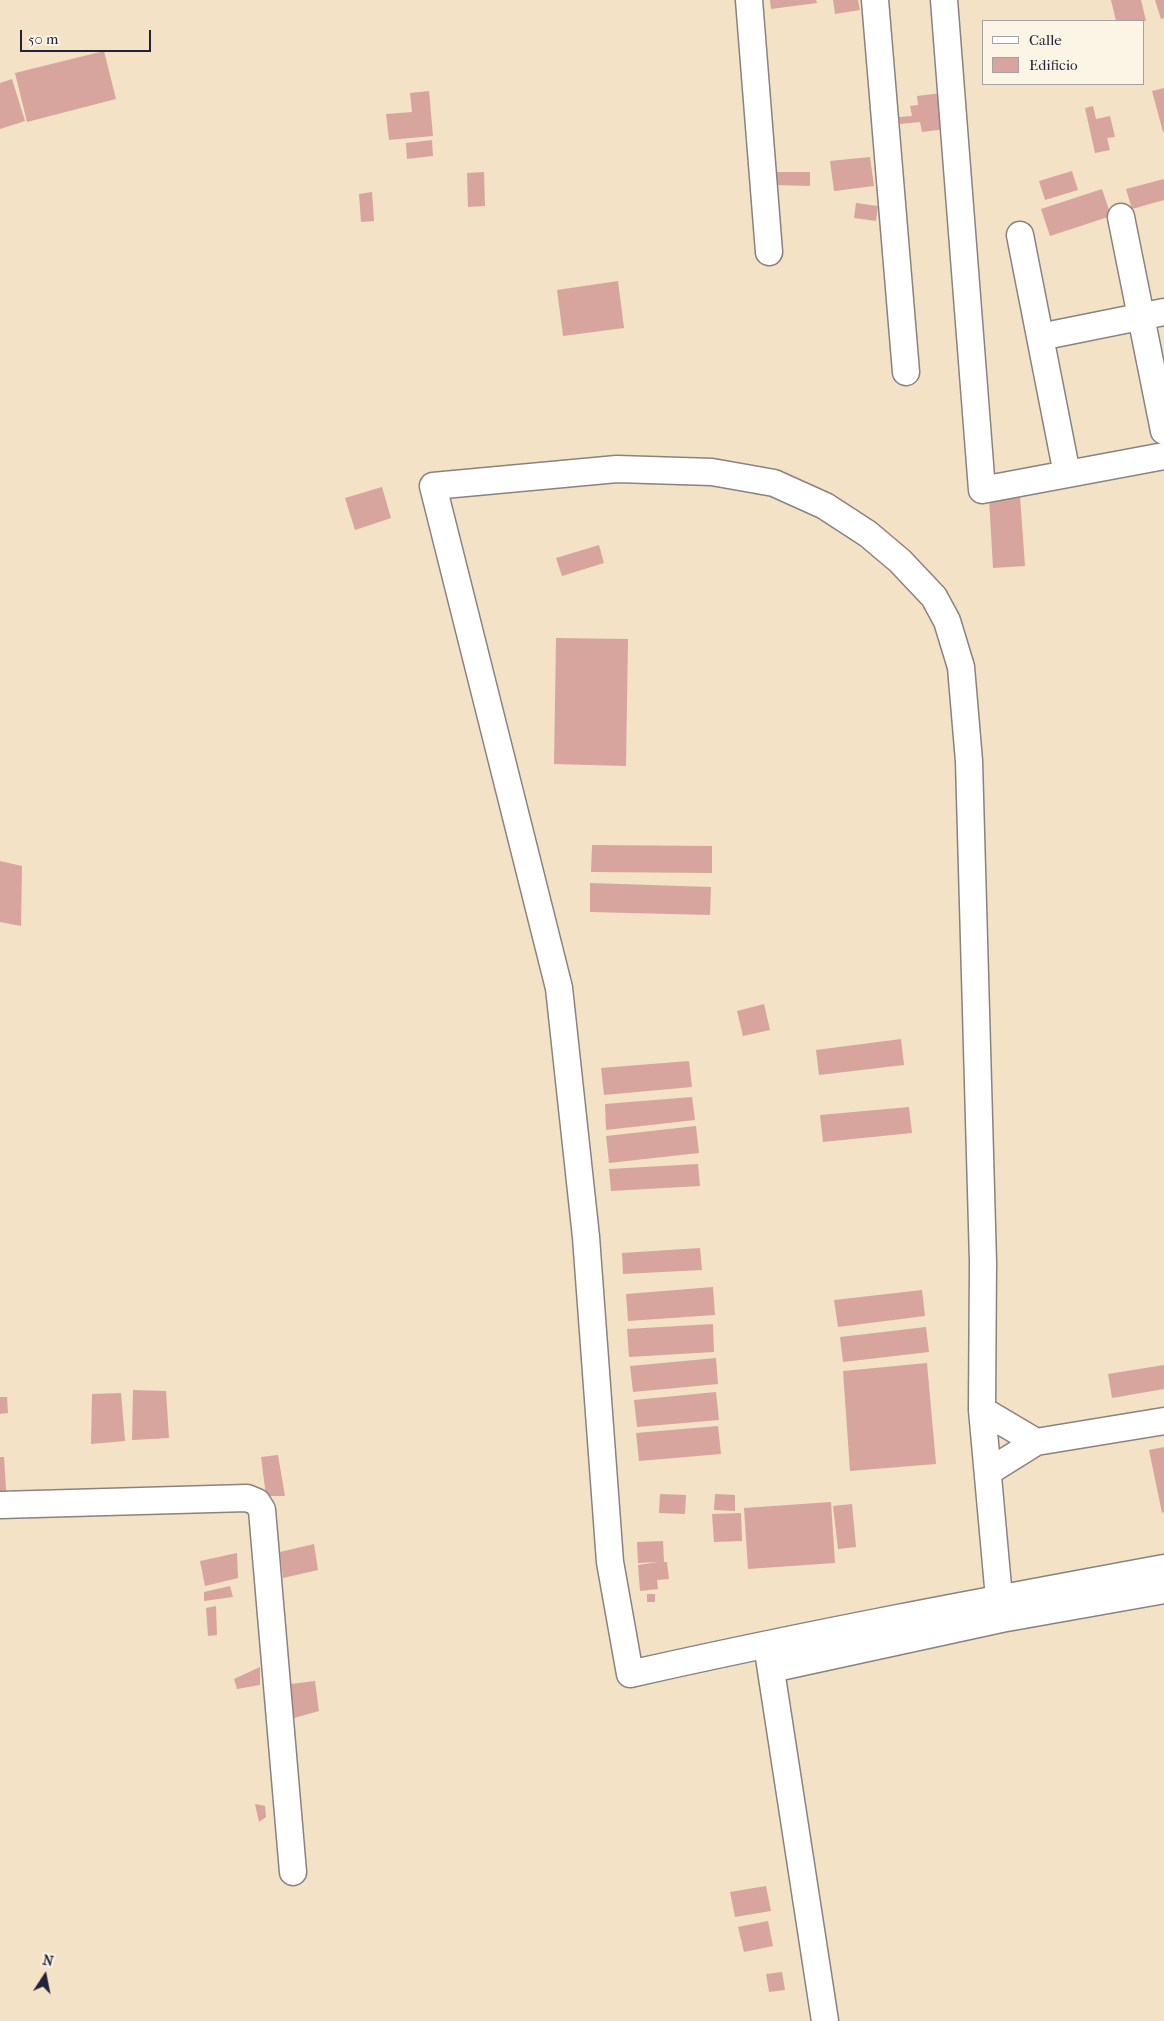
<!DOCTYPE html>
<html>
<head>
<meta charset="utf-8">
<style>
	body { margin:0 }
	#map { position:relative; width:1164px; height:2021px; overflow:hidden; background:#f3e2c5; font-family:"IM FELL French Canon",serif }
	canvas { display:block }
	.legend { position:absolute; left:982px; top:20px; width:162px; height:65px; box-sizing:border-box; background:#fcf5e5; border:1px solid #a5a1a1; margin:0; padding:6px 9px; list-style:none; font-size:15px; color:#22223b }
	.legend li { display:flex; align-items:center; gap:10px; height:25px }
	.legend b { width:25px; border:1px solid #a5a1a1 }
	.north { position:absolute; left:20px; top:1951px; width:50px; height:50px; -webkit-text-stroke:4px #fcf5e5; paint-order:stroke; rotate:11deg; font-size:14px; font-weight:700; line-height:20px; text-align:center; color:#22223b }
	.north::after { content:''; display:block; margin:auto; width:18px; height:22px; background:#22223b; clip-path:polygon(50% 0,100% 100%,50% 72%,0 100%) }
	.scale { position:absolute; left:20px; top:30px; width:131px; height:22px; box-sizing:border-box; border:2px solid #22223b; border-top:0; padding-left:6px; font-size:15px; line-height:18px; white-space:nowrap; color:#22223b; -webkit-text-stroke:4px #fcf5e5; paint-order:stroke }
</style>
</head>
<body>
<div id="map">
<canvas width="1164" height="2021"></canvas>
<ul class="legend">
<li><b style="height:6px;background:#fff"></b>Calle</li>
<li><b style="height:14px;background:#d7a59d"></b>Edificio</li>
</ul>
<div class="north">N</div>
<div class="scale">50 m</div>
</div>
<script>
const ctx = document.querySelector('canvas').getContext('2d');
ctx.lineJoin = 'round';
function paint(path, color) {
  ctx.fillStyle = color;
  ctx.fill(path, 'evenodd');
}
function stroke(path, color, width, dash) {
  ctx.strokeStyle = color;
  ctx.lineWidth = width;
  ctx.lineCap = dash ? 'butt' : 'round';
  ctx.setLineDash(dash || []);
  ctx.stroke(path);
}
const building = new Path2D(`
	M770,0H816L817,3L771,9Z
	M833,0H858L860,10L835,14Z
	M1111,0H1141L1146,21H1116Z
	M1155,0H1164V18L1161,19Z
	M104,51L116,99L27,122L15,73Z
	M12,79L25,121L0,129V83Z
	M1164,88V132H1163L1152,91Z
	M429,91L433,136L389,140L386,114L412,112L410,93Z
	M942,93L946,129L922,132L920,122L900,124L899,117L912,116L910,106L918,105L917,96Z
	M1093,106L1096,119L1110,116L1115,137L1107,138L1110,150L1095,153L1085,108Z
	M432,140L433,156L407,159L406,143Z
	M870,157L874,186L834,191L830,161Z
	M1072,171L1078,190L1045,200L1039,181Z
	M484,172L485,206L468,207L467,173Z
	M774,172H810V186L774,185Z
	M1164,179V200L1132,209L1126,189Z
	M1102,189L1111,216L1050,236L1041,209Z
	M372,192L374,221L361,222L359,194Z
	M856,203L878,206L876,221L854,218Z
	M618,281L624,328L563,336L557,290Z
	M382,487L391,518L355,530L345,498Z
	M1020,496L1025,566L993,568L989,498Z
	M599,545L604,563L562,576L556,558Z
	M556,638L628,639L626,766L554,764Z
	M592,845L712,846V873L591,872Z
	M0,861L22,866L21,926L0,922Z
	M590,883L711,887L710,915L590,912Z
	M764,1004L770,1030L743,1036L737,1011Z
	M901,1039L904,1065L819,1075L816,1050Z
	M689,1061L692,1087L604,1095L601,1068Z
	M692,1097L695,1120L606,1130L605,1104Z
	M909,1107L912,1133L823,1142L820,1115Z
	M696,1126L699,1153L609,1163L606,1136Z
	M698,1164L700,1186L611,1191L609,1169Z
	M700,1248L702,1270L623,1274L622,1253Z
	M713,1287L715,1315L628,1321L626,1294Z
	M922,1290L925,1316L838,1327L834,1300Z
	M713,1324L714,1352L629,1357L627,1329Z
	M926,1327L929,1352L843,1362L840,1337Z
	M716,1358L718,1384L633,1392L630,1366Z
	M927,1363L936,1464L850,1471L843,1371Z
	M1164,1365V1389L1112,1398L1108,1374Z
	M133,1390L166,1391L169,1438L132,1440Z
	M716,1392L719,1420L637,1427L634,1400Z
	M121,1393L125,1441L91,1444L92,1394Z
	M0,1397H7L8,1413L0,1414Z
	M718,1426L721,1454L639,1461L636,1433Z
	M1164,1447V1512L1162,1513L1149,1450Z
	M278,1455L285,1496H266L261,1457Z
	M0,1457H4L7,1504L0,1505Z
	M660,1494L686,1495L685,1514L659,1513Z
	M715,1494L735,1495V1511L714,1510Z
	M831,1502L835,1563L748,1569L744,1508Z
	M852,1504L856,1547L838,1549L833,1506Z
	M741,1513L742,1541L714,1542L712,1514Z
	M663,1541L664,1562H667L669,1579L657,1580L658,1589L640,1591L638,1565L658,1562L638,1563L637,1542Z
	M314,1544L318,1570L283,1578L280,1552Z
	M237,1553L238,1578L205,1586L200,1561Z
	M230,1586L233,1597L204,1601V1592Z
	M647,1594H655V1602H647Z
	M216,1606L217,1635L208,1636L206,1608Z
	M260,1667V1685L237,1689L234,1679Z
	M315,1681L319,1711L287,1720L283,1685Z
	M255,1804L265,1806L266,1817L259,1822Z
	M766,1886L771,1911L735,1917L730,1892Z
	M768,1921L773,1946L744,1952L738,1927Z
	M782,1972L785,1990L769,1992L766,1974Z`);
const minor = new Path2D(`
	M749,0L769,252
	M875,0L906,372
	M944,0L982,490L1164,456
	M1121,217L1164,431
	M1020,235L1065,464
	M1040,337L1164,312
	M982,1410L1036,1442
	M988,1472L1036,1442L1164,1421
	M0,1505L247,1498L257,1502L262,1510L293,1872
	M1001,1619L999,1598L982,1410L983,1262L969,761L961,667L947,621L934,597L900,561L868,534L825,506L774,483L712,472L617,469L433,486L559,988L586,1237L610,1562L630,1674C807,1634 985,1601 1164,1568
	M768,1651L825,2021
	M771,1669L1001,1619L1164,1590`);
paint(building, '#d7a59d');
stroke(minor, '#8a8280', 29);
stroke(minor, '#fff', 26);
</script>
</body>
</html>
